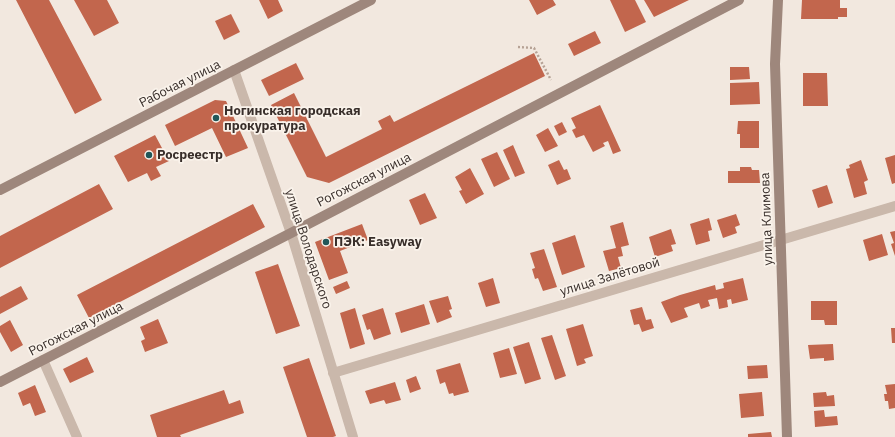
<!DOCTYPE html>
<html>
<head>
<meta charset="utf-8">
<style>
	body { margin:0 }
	canvas { display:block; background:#f2e8df }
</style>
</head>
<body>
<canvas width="895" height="437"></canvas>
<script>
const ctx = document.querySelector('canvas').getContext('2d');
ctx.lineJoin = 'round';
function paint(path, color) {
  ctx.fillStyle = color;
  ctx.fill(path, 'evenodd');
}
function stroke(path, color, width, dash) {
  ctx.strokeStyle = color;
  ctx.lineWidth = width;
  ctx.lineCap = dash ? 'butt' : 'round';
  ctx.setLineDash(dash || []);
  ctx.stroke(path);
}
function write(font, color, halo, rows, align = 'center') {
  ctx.font = font + ' "IBM Plex Sans",sans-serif';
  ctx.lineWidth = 3.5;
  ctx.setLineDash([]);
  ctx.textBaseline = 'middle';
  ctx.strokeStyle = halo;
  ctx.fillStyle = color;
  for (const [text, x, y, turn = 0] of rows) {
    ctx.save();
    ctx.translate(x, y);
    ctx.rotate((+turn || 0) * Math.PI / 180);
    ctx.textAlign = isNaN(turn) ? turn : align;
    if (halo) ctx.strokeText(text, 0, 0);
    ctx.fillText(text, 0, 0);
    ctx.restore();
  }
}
const building = new Path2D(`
	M16,0H49L102,100L75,114Z
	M74,0H107L119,23L94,36Z
	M259,0H278L283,11L268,19Z
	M529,0H553L556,5L537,15Z
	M610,0H635L646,22L625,32Z
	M644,0H689L654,17Z
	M802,0H840V8H847V17H838V19H801Z
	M231,14L240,32L224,40L215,21Z
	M595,31L601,43L574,56L568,44Z
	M534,53L545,76L329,183L307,177L271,105L294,93L326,157L382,129L378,121L390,115L394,122Z
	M296,63L304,79L269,96L261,80Z
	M730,67H749L750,79L730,80Z
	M803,73H827L828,106H803Z
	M759,82L760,104L730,105V83Z
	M215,100L226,101L248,148L226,157L212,128L175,146L165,125Z
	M600,105L621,151L613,154L608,141L603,143L605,146L593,152L584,135L576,138L572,130L576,128L571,118Z
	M738,121H759V148H740V134H737Z
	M562,122L567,132L559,136L554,126Z
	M548,128L558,146L545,152L536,135Z
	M155,135L169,161L156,167L161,176L151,181L147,173L128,182L114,156Z
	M513,145L525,173L515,177L503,150Z
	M497,152L510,179L494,187L481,159Z
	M895,155V183L892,184L885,158Z
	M559,160L564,170L567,169L571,179L557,185L548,165Z
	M861,160L868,180L864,182L867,194L854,198L846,169L850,168L849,165Z
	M740,167H751L752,170H759L760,183H728V171H740Z
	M470,168L484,194L466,204L459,191L462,190L455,177Z
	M99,184L113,209L0,268V236Z
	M827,185L833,203L818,208L812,190Z
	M425,193L437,218L420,225L409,200Z
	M253,204L265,227L89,318L77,295Z
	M736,214L740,225L735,227L737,233L723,238L717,220Z
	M709,218L712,230L708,231L710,241L696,245L690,224Z
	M623,222L629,245L621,247L623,256L618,257L621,268L609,271L603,251L616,248L610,226Z
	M362,224L368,240L340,251L348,273L329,280L315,242Z
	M671,229L676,244L671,245L673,251L655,257L649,237Z
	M895,231V256L891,244L894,243L890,232Z
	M882,234L888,255L869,261L863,240Z
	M575,235L585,267L562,275L552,243Z
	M544,249L557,287L543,291L538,278L535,279L532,269L535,268L530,253Z
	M278,264L300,326L276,334L255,272Z
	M493,278L500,303L486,307L478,283Z
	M743,278L748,300L732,304L731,299L727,300L728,307L719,309L717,298L708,300L710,306L701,309L699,303L684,308L688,317L671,323L661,302L680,295L715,285L716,290L724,288L723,283Z
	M347,281L350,288L336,294L333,287Z
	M21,286L28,299L0,314V297Z
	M448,296L452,309L449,310L452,317L437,323L429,301Z
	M811,301H837V325H825L824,320H811Z
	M424,304L430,324L401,333L395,313Z
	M642,307L646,320L651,319L654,328L642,332L639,324L634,325L630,310Z
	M355,308L365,344L350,349L340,313Z
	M383,308L391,334L374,340L370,329L367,330L362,315Z
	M158,319L168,343L145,352L141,341L145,339L140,327Z
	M10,320L23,345L11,352L0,332V326Z
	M583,324L593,356L584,359L586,363L577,366L566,329Z
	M891,328H895V343H892Z
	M552,335L566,376L555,380L541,338Z
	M529,342L541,379L525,384L513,347Z
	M833,344L834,360L824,361V358L810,359L808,345Z
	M509,348L517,374L500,378L493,353Z
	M87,357L94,372L70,383L63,369Z
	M309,358L336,436L333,437H307L283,367Z
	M460,363L469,392L454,396L453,393L449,394L445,382L440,384L436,370Z
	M767,365L768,378L748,379L747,366Z
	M416,376L421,389L410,393L406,380Z
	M395,382L401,400L386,404L384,400L370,404L365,391Z
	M895,384V408L889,409L888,401H885L884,394H887L885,385Z
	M35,385L46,412L35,416L30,403L23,406L18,393Z
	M224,390L229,404L240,400L244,413L180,435L181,437H157L150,415Z
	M762,392L764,416L741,418L739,394Z
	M826,392L827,396L834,395L835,406L814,407L813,393Z
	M824,410L825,417L837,416L838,425L815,427L814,411Z
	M771,432L772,437H748V434Z`);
const path = new Path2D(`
	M518,47L534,48L551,80`);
const street = new Path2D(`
	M234,70L291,233L353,437
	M43,360L77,437
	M333,373L895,206`);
const secondary = new Path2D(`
	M778,0L775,64L787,437
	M0,190L371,0
	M0,382L291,233L739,0`);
const markers = [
	[216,118,4,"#215658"],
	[149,155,4,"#215658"],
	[326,242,4,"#215658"]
];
const streetNames = [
	["Рабочая улица",180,84,-27],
	["Рогожская улица",364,180,-27],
	["улица Климова",767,219,-92],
	["улица Володарского",308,249,72],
	["улица Залётовой",610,277,-17],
	["Рогожская улица",76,329,-27]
];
const poiNames = [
	["Ногинская городская",224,111],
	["прокуратура",224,126],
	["Росреестр",157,155],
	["ПЭК: Easyway",334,242]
];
paint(building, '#c2664d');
stroke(path, '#b6a295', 2.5, [2, 2]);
stroke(street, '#cab8ab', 10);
stroke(secondary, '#9e877c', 10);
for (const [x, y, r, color] of markers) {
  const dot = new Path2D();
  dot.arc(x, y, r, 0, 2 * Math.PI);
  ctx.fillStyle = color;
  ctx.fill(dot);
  stroke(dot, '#faf3eb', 1.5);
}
write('13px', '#382e2a', '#faf3eb', streetNames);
write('bold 13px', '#382e2a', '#faf3eb', poiNames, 'left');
</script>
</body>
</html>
